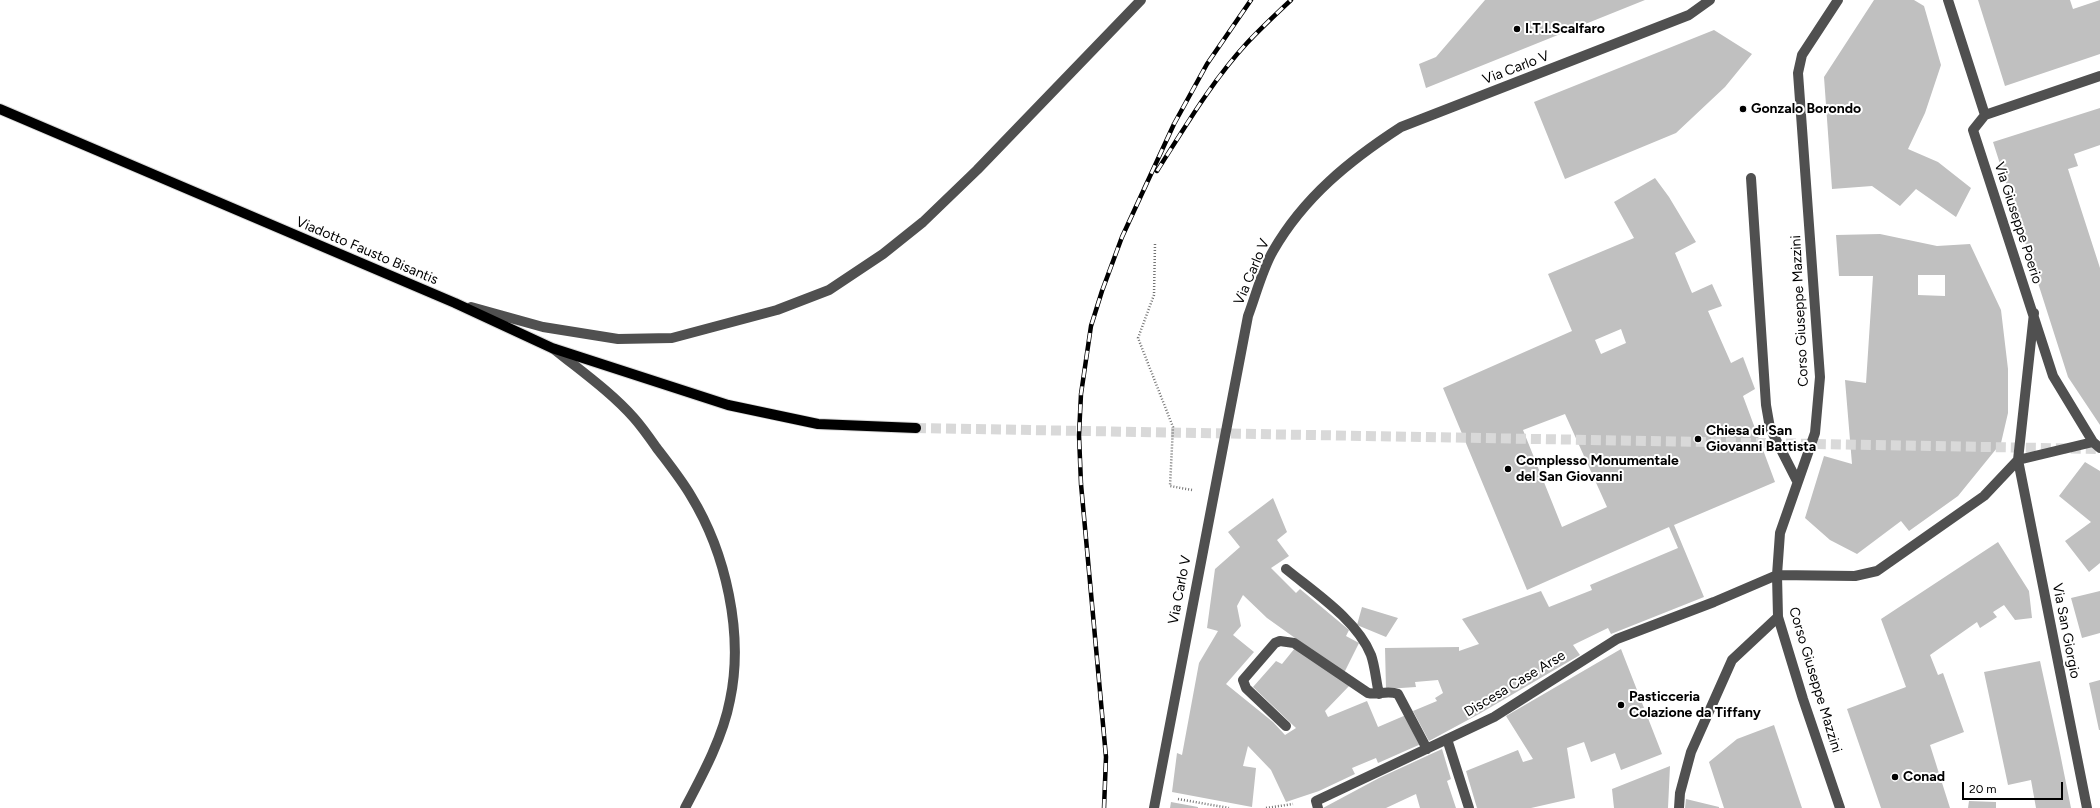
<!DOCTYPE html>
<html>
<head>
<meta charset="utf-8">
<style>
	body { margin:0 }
	#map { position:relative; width:2100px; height:808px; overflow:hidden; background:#fff; font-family:Figtree,sans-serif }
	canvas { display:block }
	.scale { position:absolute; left:1962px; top:782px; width:101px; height:18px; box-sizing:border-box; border:2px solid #000; border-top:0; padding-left:5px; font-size:12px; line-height:14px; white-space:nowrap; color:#000; -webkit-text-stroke:3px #fff; paint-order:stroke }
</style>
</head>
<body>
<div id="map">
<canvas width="2100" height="808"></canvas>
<div class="scale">20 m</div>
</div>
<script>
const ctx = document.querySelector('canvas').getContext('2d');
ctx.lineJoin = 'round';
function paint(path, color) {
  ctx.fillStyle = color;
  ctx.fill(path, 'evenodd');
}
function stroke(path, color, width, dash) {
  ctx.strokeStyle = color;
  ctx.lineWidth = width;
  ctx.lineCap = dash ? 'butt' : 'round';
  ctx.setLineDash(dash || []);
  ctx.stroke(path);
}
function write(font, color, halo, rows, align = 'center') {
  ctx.font = font + ' Figtree,sans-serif';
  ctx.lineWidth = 4;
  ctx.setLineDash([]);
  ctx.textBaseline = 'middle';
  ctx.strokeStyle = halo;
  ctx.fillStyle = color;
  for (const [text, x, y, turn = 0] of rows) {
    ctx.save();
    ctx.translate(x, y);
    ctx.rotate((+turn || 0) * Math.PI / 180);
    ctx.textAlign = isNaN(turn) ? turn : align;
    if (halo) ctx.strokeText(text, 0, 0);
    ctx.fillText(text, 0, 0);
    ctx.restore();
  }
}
const building = new Path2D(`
	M1485,0H1645L1426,88L1419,64L1436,57Z
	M1874,0H1914L1924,6L1941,65L1925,113L1908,149L1938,162L1971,188L1956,217L1916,189L1900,206L1872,186L1832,189L1824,77Z
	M1978,0H2070L2073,9L2100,0V54L2005,86Z
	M1714,30L1752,54L1725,87L1676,133L1565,179L1534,102Z
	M2100,108V145L2074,154L2078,166L2068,169L2100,268V425L2068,377L1993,142Z
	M1655,178L1669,197L1696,242L1675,253L1692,293L1712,284L1722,306L1708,311L1731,363L1743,357L1755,389L1743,396L1775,482L1674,525L1704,597L1611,634L1608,628L1573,645L1580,655L1479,714L1429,741L1413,711L1437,701L1435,698L1443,693L1438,680L1415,682L1416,687L1386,689L1385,648L1459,647V651L1479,644L1462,619L1541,591L1549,607L1592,590L1590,585L1678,548L1669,527L1527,590L1443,388L1572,331L1548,274L1634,238L1614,202ZM1621,329L1626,343L1601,354L1595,340ZM1565,414L1607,507L1562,527L1523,430Z
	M1880,234L1937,246L1970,244L2001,310L2008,369V413L2001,443L1958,496L1909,531L1901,521L1857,554L1830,540L1805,518L1824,456L1852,464L1845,380L1866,383L1873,276H1839L1836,235ZM1918,275H1945V296L1918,295Z
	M2085,462L2100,471V563L2089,572L2065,541L2091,522L2059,496Z
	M1273,498L1287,532L1277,540L1289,556L1271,568L1296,593L1300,589L1349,630L1346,636L1359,643L1344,673L1267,618L1243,595L1237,606L1241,626L1233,635L1254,652L1226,684L1273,722L1285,735L1296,728L1253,687L1276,661L1282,664L1295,648L1351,684L1325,711L1328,717L1367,701L1378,727L1406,715L1421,744L1378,763L1376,758L1352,768L1355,774L1319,791L1286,802L1271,770L1248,746L1243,766L1256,768L1252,807L1172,792L1177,753L1182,755L1199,663L1218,631L1207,628L1215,569L1240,547L1228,532Z
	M1998,542L2029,591L2032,618L2015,620L2004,605L1993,612L1997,617L1980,628L1977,622L1930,655L1938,675L1943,673L1964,732L1930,745L1950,808H1881L1847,709L1906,687L1881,619Z
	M2100,591V633L2082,638L2071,598Z
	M1362,607L1398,618L1386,637L1357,625Z
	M1621,649L1662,754L1621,770L1615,753L1591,762L1584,742L1567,748L1575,798L1531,808H1477L1466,771L1518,750L1523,762L1533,759L1506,716Z
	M2040,661L2059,748L2071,808H2036L2031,780L2008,785L1984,672Z
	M2100,680V730H2099L2089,683Z
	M1774,725L1802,808H1724L1709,762L1737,739Z
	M1442,749L1451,779L1447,781L1456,808H1420L1416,794L1386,808H1323L1379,778Z
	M1670,766L1668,808H1614L1612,789Z
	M1686,799L1719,807V808H1685Z
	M1969,801L1996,802V808H1968Z
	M1171,802L1198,807V808H1170Z`);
const majorTunnel = new Path2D(`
	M916,428L2100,449`);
const path = new Path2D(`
	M1155,244L1154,295L1138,338L1173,427L1170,486L1192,490
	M1178,799L1229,808
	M1266,808L1293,804`);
const minor = new Path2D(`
	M1838,0L1802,55L1798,73L1820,377L1815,433L1780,533L1777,575L1778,617L1803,699L1840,808
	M1948,0L1985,115
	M1985,115L1973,130L2053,376L2093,442L2100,448
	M1985,115L2100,76
	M1751,178L1766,405L1770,428L1797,481
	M471,307L543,327L618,339L672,338L777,310L829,290L883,254L923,222L977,170L1141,0
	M2034,313L2018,460L2087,808
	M554,349C581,371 611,392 634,418C642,427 649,437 656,447C668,463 681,479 691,496C726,553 744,634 730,700C723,737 703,774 685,808
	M1286,569C1314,592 1357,620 1371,655C1375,666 1376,681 1379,694
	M1286,726L1246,688L1243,680L1275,643L1280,641L1294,643L1368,693C1378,695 1388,690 1398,694L1427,749
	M1447,739L1469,808
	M1154,808L1248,316C1256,295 1262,270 1273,251C1304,197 1350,160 1401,127L1689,15L1710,0
	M1318,808L1316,801L1494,717L1617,639L1714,602L1777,575L1855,576L1877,571L1984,496L2018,460L2093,442
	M1679,808L1680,793L1691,752L1732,660L1778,617`);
const major = new Path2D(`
	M0,109L455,303L552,348L728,405L818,424L916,428`);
const rail = new Path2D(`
	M1157,171C1185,127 1212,81 1247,43C1261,28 1276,14 1291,0
	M1104,808L1106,757L1081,484L1079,435L1081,394L1091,326L1102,291L1122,237L1174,124L1207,64L1251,0`);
const markers = [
	[1517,29,4,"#000"],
	[1743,109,4,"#000"],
	[1698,439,4,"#000"],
	[1508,469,4,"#000"],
	[1621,705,4,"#000"],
	[1895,777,4,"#000"]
];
const poiNames = [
	["I.T.I.Scalfaro",1525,29],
	["Gonzalo Borondo",1751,109],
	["Chiesa di San",1706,431],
	["Giovanni Battista",1706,447],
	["Complesso Monumentale",1516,461],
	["del San Giovanni",1516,477],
	["Pasticceria",1629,697],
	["Colazione da Tiffany",1629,713],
	["Conad",1903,777]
];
const streetNames = [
	["Via Carlo V",1516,68,-21],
	["Via Giuseppe Poerio",2018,223,72],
	["Viadotto Fausto Bisantis",367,251,23],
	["Via Carlo V",1252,272,-67],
	["Corso Giuseppe Mazzini",1800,311,-93],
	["Via Carlo V",1180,590,-79],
	["Via San Giorgio",2066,631,79],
	["Corso Giuseppe Mazzini",1815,680,73],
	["Discesa Case Arse",1515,684,-31]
];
paint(building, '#c0c0c0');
stroke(majorTunnel, '#d9d9d9', 10, [10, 5]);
stroke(major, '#dbdbdb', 12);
stroke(path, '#727272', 2.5, [1, 2]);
stroke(minor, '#505050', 10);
stroke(major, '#000', 10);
stroke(rail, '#000', 4.5);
stroke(rail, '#fff', 3, [9]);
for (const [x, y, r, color] of markers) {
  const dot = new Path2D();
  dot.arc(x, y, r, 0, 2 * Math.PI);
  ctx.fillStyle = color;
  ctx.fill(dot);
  stroke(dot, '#fff', 1.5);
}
write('bold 14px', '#000', '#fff', poiNames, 'left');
write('14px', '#000', '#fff', streetNames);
</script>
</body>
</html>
